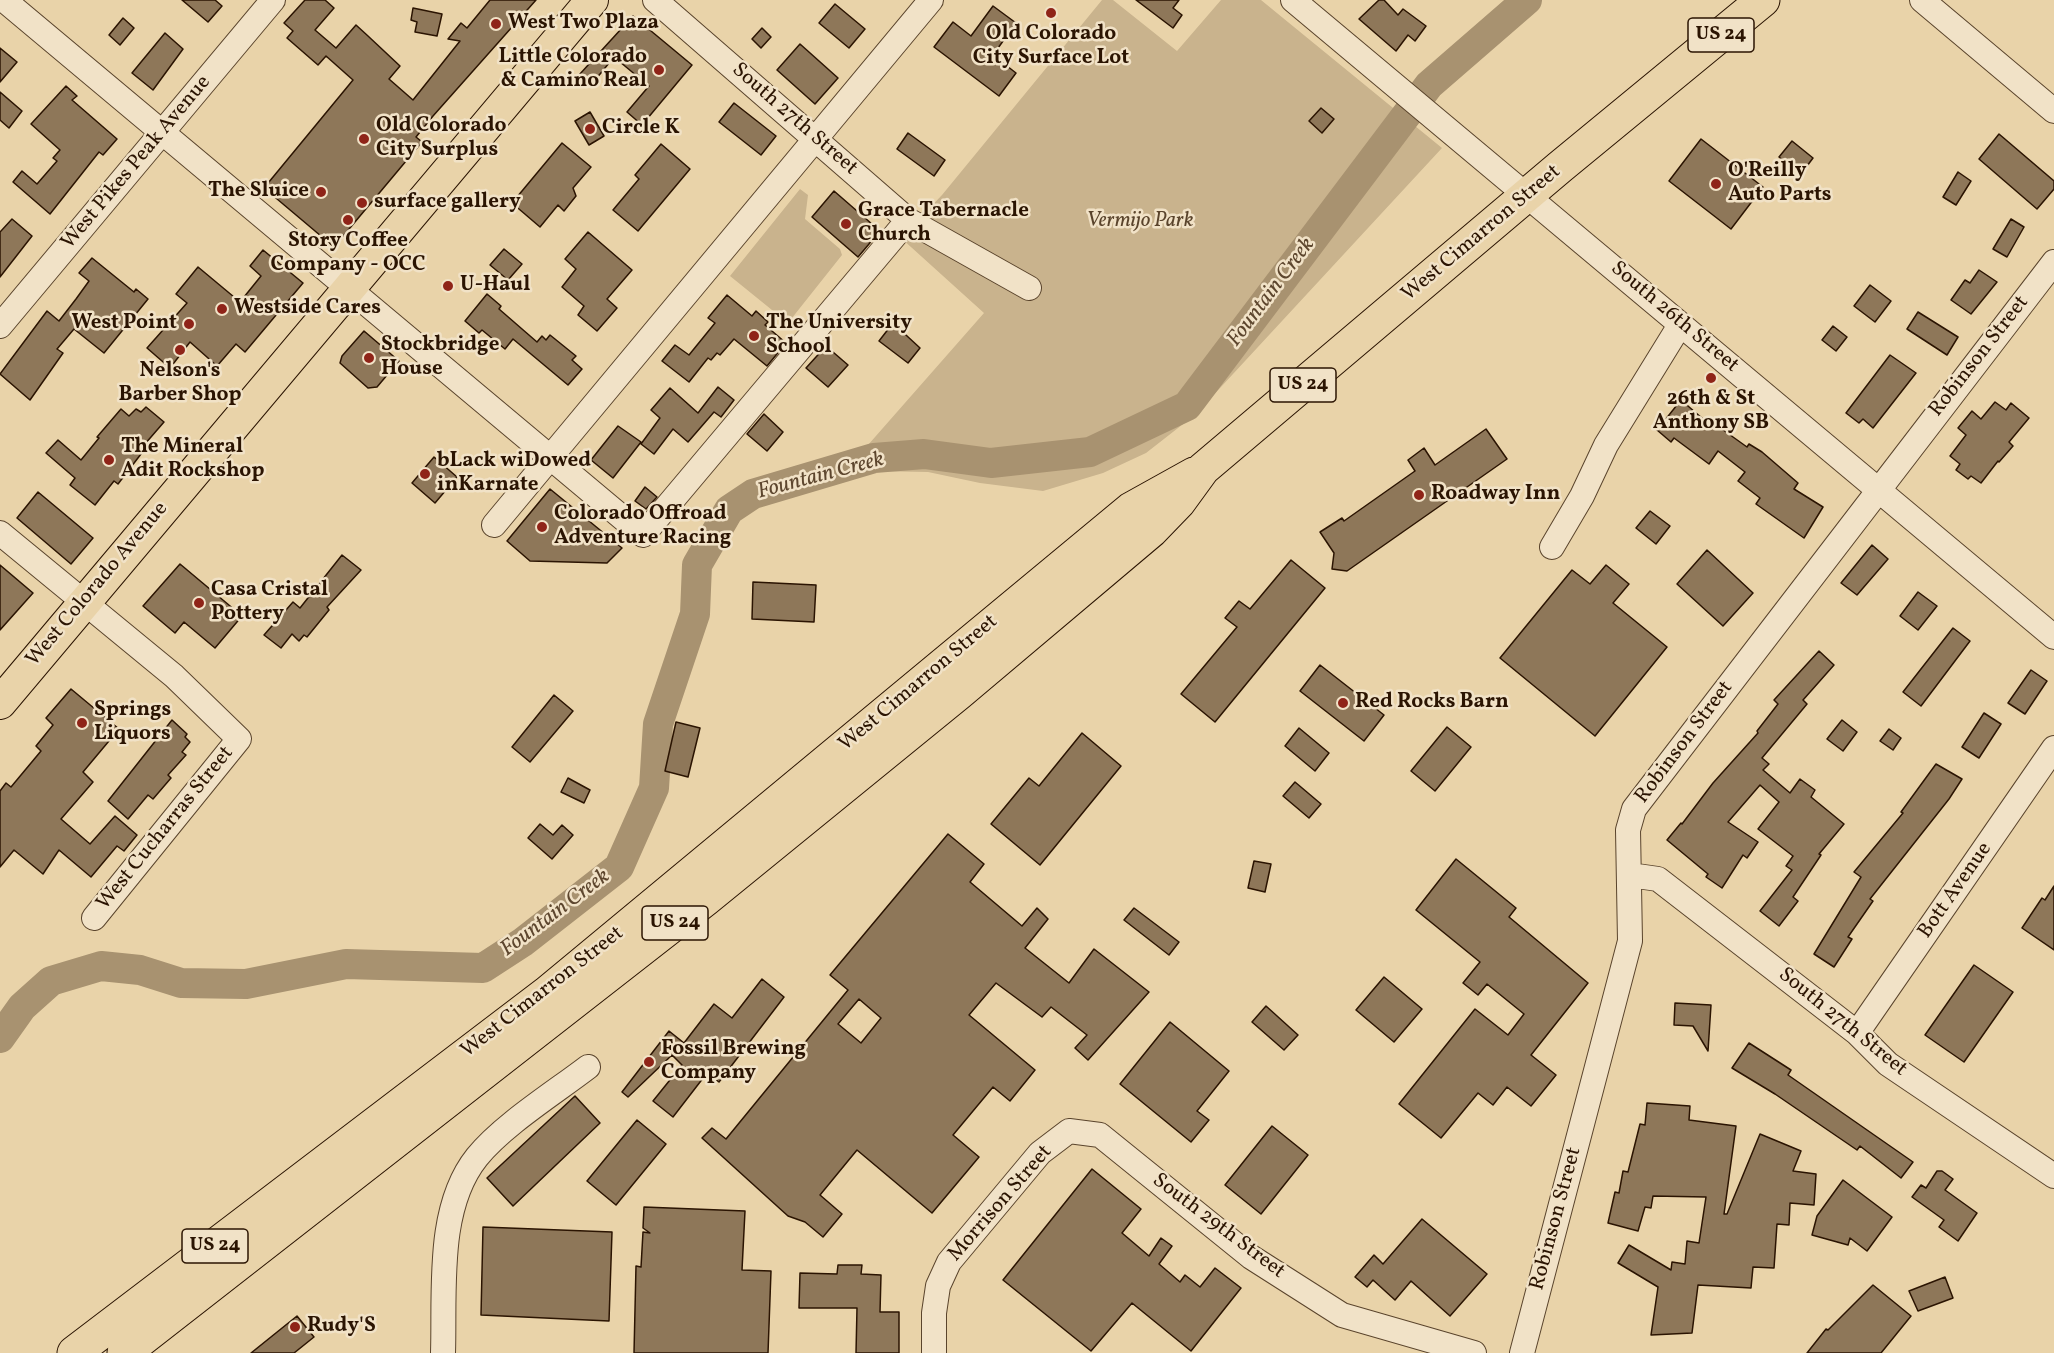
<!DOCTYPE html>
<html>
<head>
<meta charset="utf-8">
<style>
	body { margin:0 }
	canvas { display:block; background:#e9d3a9 }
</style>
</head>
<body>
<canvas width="2054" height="1353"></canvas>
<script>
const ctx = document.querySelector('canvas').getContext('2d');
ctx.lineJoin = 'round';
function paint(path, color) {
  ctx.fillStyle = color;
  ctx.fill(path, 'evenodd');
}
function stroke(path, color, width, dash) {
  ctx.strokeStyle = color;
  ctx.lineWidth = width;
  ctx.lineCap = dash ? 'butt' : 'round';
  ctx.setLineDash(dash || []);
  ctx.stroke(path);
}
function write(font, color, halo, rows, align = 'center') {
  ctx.font = font + ' Vollkorn,serif';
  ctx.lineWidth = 5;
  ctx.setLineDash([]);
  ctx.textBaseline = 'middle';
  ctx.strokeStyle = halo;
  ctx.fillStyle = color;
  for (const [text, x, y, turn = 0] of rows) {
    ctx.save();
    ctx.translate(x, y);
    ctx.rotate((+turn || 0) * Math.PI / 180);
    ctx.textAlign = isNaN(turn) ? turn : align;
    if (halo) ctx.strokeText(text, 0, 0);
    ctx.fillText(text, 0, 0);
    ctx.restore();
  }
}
const green = new Path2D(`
	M1102,0H1113L1177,51L1221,0H1261L1442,148L1196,414L1146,453L1103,473L1043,491L980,483L928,472L873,471L839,478L984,313L901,238L942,195Z
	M800,189L808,195L805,219L840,249L842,255L788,323L730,276Z`);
const river = new Path2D(`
	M0,1038L22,1007L51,981L101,966L140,970L181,983L246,984L346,964L483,968L523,942L619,867L654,788L658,724L695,614L697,565L729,510L753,494L874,458L924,454L991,463L1090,452L1187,406L1429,85L1527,0`);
const building = new Path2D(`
	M182,0H215L222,6L208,22Z
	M305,0H325L334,8L315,30L336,48L356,25L368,36L400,66L389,79L413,100L460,41L448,39L461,23L467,28L490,0H536L433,116L416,137L422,142L334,247L264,188L353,80L326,56L318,65L287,38L293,31L284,23Z
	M1136,0H1179L1173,8L1182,15L1173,28Z
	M1379,0H1384L1398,15L1403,9L1426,26L1415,41L1408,35L1396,51L1359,19Z
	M835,4L865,29L849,48L819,23Z
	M993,6L1016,23L993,55L1016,73L999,96L934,47L953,22L971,36Z
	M413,8L442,14L437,36L415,32L417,22L411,20Z
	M633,16L692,65L642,125L627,112L649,86L614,57L591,85L579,75Z
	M123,18L134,28L120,45L109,35Z
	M762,28L771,37L761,48L752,39Z
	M165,33L183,49L153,90L132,73Z
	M800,44L838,78L815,104L777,70Z
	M0,48L17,62L0,82Z
	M66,86L77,96L72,100L117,139L103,155L99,152L50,214L13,182L22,171L37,184L57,161L53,158L60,150L31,124Z
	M0,92L22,111L9,128L0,120Z
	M734,103L776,136L761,155L719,122Z
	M1321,108L1334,119L1322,133L1309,121Z
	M590,112L604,136L589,145L575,121Z
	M908,133L945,160L934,176L897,149Z
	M1999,134L2054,181V189L2037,209L1979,159Z
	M1701,139L1763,187L1731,229L1669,181Z
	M1792,141L1813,158L1801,174L1779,157Z
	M562,143L591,167L573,188L576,196L564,211L558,205L540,227L512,203Z
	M661,144L690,169L638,231L613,210L639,179L635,175Z
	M1958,172L1971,181L1956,205L1943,197Z
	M834,191L880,231L858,257L812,217Z
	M12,219L32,236L0,277V232Z
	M2011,219L2024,227L2007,257L1993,249Z
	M588,232L632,270L607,299L617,308L597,331L578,315L584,306L562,287L576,269L565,259Z
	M504,249L522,264L508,280L490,265Z
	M263,250L303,283L245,352L236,344L217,366L190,342L170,368L147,348L187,303L176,294L198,267L240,302L261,276L250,266Z
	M92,258L134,292L136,289L148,299L104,353L74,329L57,349L63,353L30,400L0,374L47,311L59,321L76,299L89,281L79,273Z
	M1979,270L1997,282L1971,314L1951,300L1965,280L1970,283Z
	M1870,285L1891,301L1875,322L1854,306Z
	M487,294L501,306L499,309L537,342L542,336L546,340L550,335L576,356L572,360L582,369L568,385L513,339L505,349L482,330L479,333L465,321Z
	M727,295L752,316L756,311L768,322L765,325L786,343L767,366L734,339L720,355L717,353L711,360L708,358L689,382L662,361L675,345L689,355L715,323L708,318Z
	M1918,312L1958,337L1947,355L1907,329Z
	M893,323L920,348L908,363L879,341Z
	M1833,326L1847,337L1836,351L1822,340Z
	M364,331L399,361L377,387L368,388L340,363L342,356Z
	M826,346L848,365L828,387L806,368Z
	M1890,355L1916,373L1873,428L1863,419L1859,423L1846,413Z
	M718,387L734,400L721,417L714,412L688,442L673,429L654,454L641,444L660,418L651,410L670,388L698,413Z
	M1681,400L1710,425L1712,422L1747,447L1749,444L1762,452L1798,483L1794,489L1823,507L1804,538L1756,504L1760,498L1738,481L1745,472L1718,451L1709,464L1674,438L1671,442L1657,430Z
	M1995,402L2006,410L2011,403L2029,418L2009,442L2013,446L1999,462L1998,461L1981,483L1971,476L1968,479L1956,470L1960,464L1950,456L1966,435L1958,428L1972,411L1981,419Z
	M146,407L164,422L138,452L141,454L118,484L114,481L95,505L70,485L75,478L46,453L58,440L81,460L99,438L97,437L121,409L129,416L136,409L141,412Z
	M764,414L783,432L767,451L747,434Z
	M618,426L641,442L613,478L591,460Z
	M1486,429L1507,459L1347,571L1332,569L1334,553L1320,532L1342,518L1344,521L1415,471L1408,460L1424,448L1435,465Z
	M434,457L457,477L435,503L412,483Z
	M645,487L657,497L646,509L635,501Z
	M550,489L622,548L607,563L530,561L507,541Z
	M38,492L93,538L71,564L17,518Z
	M1650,511L1670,526L1656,544L1636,528Z
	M1872,545L1888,559L1857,595L1841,583Z
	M1707,550L1753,593L1723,626L1677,584Z
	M342,555L361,570L327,607L329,610L307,637L304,635L299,641L292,634L281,648L264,635L293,602L300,608Z
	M1291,560L1325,588L1215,722L1181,694L1237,627L1225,618L1239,601L1250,609Z
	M180,564L242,616L215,648L184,622L175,633L143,606Z
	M0,565L33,593L0,630Z
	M1606,565L1629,584L1613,603L1667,647L1595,736L1500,658L1572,570L1590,584Z
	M753,582L816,585L814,622L752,619Z
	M1918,592L1937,606L1918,630L1900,616Z
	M1953,628L1970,641L1921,706L1903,692Z
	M1819,651L1834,665L1803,700L1807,704L1762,758L1769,764L1763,770L1790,793L1800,779L1815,790L1811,797L1844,824L1819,854L1821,855L1793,897L1798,901L1779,926L1760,911L1792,870L1786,866L1793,856L1758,829L1779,802L1760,785L1728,822L1758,842L1747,858L1743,855L1722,888L1706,877L1708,874L1667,840L1681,823L1682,824L1713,783L1758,733L1757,731L1778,704L1774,700Z
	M1320,665L1384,715L1364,741L1300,691Z
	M2031,670L2047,681L2025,714L2008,703Z
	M71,689L119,729L83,772L93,782L61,819L90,844L115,816L137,835L124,851L117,846L91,877L59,850L43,874L14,850L0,867V791L6,783L11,787L41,751L36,746L53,725L46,718Z
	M554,695L573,711L530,762L512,747Z
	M1984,713L2001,724L1979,758L1962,747Z
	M172,720L187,734L185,737L190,742L182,752L186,755L168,775L171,778L153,799L148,795L128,819L108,801Z
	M1842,720L1857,732L1843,751L1827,739Z
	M676,722L700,728L688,777L665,771Z
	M1447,727L1471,747L1435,791L1411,771Z
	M1299,728L1329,753L1315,771L1285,746Z
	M1889,729L1901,738L1893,750L1880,741Z
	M1082,733L1121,766L1040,865L991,824L1029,778L1039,786Z
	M1936,764L1962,779L1949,799L1870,899L1873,901L1848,937L1852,939L1834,967L1814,954L1861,877L1854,872L1903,813L1901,812Z
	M568,778L590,790L584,803L561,792Z
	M1295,782L1321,804L1309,818L1283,796Z
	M540,824L553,835L562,825L573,835L552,859L528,838Z
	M948,834L984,864L970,882L1022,926L1037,908L1048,919L1025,948L1069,983L1094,949L1149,992L1088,1060L1075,1048L1087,1035L1051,1007L1042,1017L996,983L969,1015L1035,1070L1010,1101L993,1087L953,1135L979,1157L932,1213L857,1150L820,1195L842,1214L823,1237L805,1222L788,1216L702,1138L712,1128L726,1139L848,990L830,975ZM859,999L881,1018L861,1043L838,1024Z
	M1456,859L1516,908L1509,917L1588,983L1531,1055L1556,1075L1531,1106L1507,1087L1493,1105L1478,1093L1441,1138L1399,1104L1475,1009L1508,1035L1524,1014L1487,984L1478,995L1463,983L1480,962L1416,910Z
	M1254,861L1271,864L1265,892L1248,888Z
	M2054,886V950L2022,928L2042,898L2045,900Z
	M1134,908L1179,942L1169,955L1124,920Z
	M1974,965L2013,992L1964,1062L1925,1035Z
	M1384,977L1422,1009L1394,1042L1356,1010Z
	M762,979L784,997L719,1082L707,1073L673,1117L653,1101L682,1065L672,1055L628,1097L622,1092L669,1031L684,1043L714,1004L732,1018Z
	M1675,1003L1711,1005L1708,1051L1693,1026L1674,1025Z
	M1266,1006L1298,1035L1284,1050L1252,1022Z
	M1170,1022L1229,1071L1197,1111L1209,1120L1191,1142L1120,1084Z
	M1749,1043L1791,1070L1788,1075L1913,1162L1901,1178L1860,1146L1857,1150L1775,1094L1732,1068Z
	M575,1096L600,1123L513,1206L487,1178Z
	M1647,1103L1690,1106L1689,1120L1736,1126L1724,1214H1727L1760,1134L1801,1151L1793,1171L1816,1174L1814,1205L1790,1203L1789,1225L1777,1224L1774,1268L1753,1267L1751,1288L1698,1285L1692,1333L1651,1335L1658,1287L1618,1263L1629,1245L1671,1270L1672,1262L1685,1264L1687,1241L1699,1243L1706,1197L1653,1196L1651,1208L1645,1207L1638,1231L1608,1223L1615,1192L1619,1193L1623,1171L1628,1172L1640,1124L1645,1125Z
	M637,1120L666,1144L616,1205L587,1181Z
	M1272,1126L1308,1155L1261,1214L1225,1185Z
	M1092,1169L1141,1209L1122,1233L1149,1256L1161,1238L1172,1246L1159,1264L1180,1282L1185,1275L1200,1287L1215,1268L1241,1288L1191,1351L1132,1303L1091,1351L1003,1280Z
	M1937,1171H1942L1953,1179L1945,1190L1977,1213L1958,1241L1939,1227L1944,1220L1912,1197L1921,1185L1926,1188Z
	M1843,1180L1892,1217L1867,1251L1850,1238L1848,1245L1812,1235L1817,1216Z
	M644,1207L745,1211L742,1270L771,1271L768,1353H634L636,1266L641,1267L643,1232L650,1233L643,1228Z
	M1422,1219L1487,1274L1450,1316L1411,1281L1395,1300L1373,1280L1367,1287L1355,1277L1374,1255L1383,1264Z
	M483,1227L612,1232L609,1321L481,1315Z
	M838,1265H862L861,1274L881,1275L880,1312H899V1353H856L857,1308H799L800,1273L837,1274Z
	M1945,1277L1953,1298L1918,1311L1909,1291Z
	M1873,1285L1911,1316L1881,1353H1807L1826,1329L1828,1330Z
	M297,1316L314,1337L294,1353H251Z`);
const minor = new Path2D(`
	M4,0L643,535L908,220
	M655,0L908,220L1029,288
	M1293,0L2054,637
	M1922,0L2054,111
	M0,326L273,0
	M494,525L931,0
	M0,533L174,676L239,739L94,918
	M1552,547L1582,496L1606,445L1680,325
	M1630,875L1658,879L1857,1033L1888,1064L2054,1176
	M1857,1033L2054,748
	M443,1353C445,1291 436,1208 477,1157C503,1125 554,1093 588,1067
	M934,1353V1313L938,1286L949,1262L1040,1153L1069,1131L1100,1135L1251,1257L1342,1315L1474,1353
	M1522,1353L1630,941L1628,830L1634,809L2054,262`);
const major = new Path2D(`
	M0,703L592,0`);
const highway = new Path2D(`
	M74,1353L547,993L1131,509L1194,474
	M124,1353L706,899L959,693L1151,531L1179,502L1203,469L1560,167L1763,0`);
const markers = [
	[1051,13,6,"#8f2418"],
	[496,24,6,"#8f2418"],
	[659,70,6,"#8f2418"],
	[590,129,6,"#8f2418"],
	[364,139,6,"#8f2418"],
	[1716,184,6,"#8f2418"],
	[321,192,6,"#8f2418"],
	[362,203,6,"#8f2418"],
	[348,220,6,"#8f2418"],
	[846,224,6,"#8f2418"],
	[448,286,6,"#8f2418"],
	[222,309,6,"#8f2418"],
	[189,324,6,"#8f2418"],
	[754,336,6,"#8f2418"],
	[180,350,6,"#8f2418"],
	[369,358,6,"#8f2418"],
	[1711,378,6,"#8f2418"],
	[109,460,6,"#8f2418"],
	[425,474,6,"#8f2418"],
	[1419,495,6,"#8f2418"],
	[542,527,6,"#8f2418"],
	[199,603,6,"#8f2418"],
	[1343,703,6,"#8f2418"],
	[82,723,6,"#8f2418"],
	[649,1062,6,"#8f2418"],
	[295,1327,6,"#8f2418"]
];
const shields = [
	[1721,35,66],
	[1303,385,66],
	[675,923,66],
	[215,1246,66]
];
const shieldNames = [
	["US 24",1721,35],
	["US 24",1303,385],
	["US 24",675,923],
	["US 24",215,1246]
];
const poiNames = [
	["West Two Plaza",508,24],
	["Old Colorado",1051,35,"center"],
	["City Surface Lot",1051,59,"center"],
	["Little Colorado",647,58,"right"],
	["& Camino Real",647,82,"right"],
	["Old Colorado",376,127],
	["City Surplus",376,151],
	["Circle K",602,129],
	["O'Reilly",1728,172],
	["Auto Parts",1728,196],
	["The Sluice",309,192,"right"],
	["surface gallery",374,203],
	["Grace Tabernacle",858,212],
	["Church",858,236],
	["Story Coffee",348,242,"center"],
	["Company - OCC",348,266,"center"],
	["U-Haul",460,286],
	["Westside Cares",234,309],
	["West Point",177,324,"right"],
	["The University",766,324],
	["School",766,348],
	["Stockbridge",381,346],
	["House",381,370],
	["Nelson's",180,372,"center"],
	["Barber Shop",180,396,"center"],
	["26th & St",1711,400,"center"],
	["Anthony SB",1711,424,"center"],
	["The Mineral",121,448],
	["Adit Rockshop",121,472],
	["bLack wiDowed",437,462],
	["inKarnate",437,486],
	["Roadway Inn",1431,495],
	["Colorado Offroad",554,515],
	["Adventure Racing",554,539],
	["Casa Cristal",211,591],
	["Pottery",211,615],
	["Red Rocks Barn",1355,703],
	["Springs",94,711],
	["Liquors",94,735],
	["Fossil Brewing",661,1050],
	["Company",661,1074],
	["Rudy'S",307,1327]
];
const streetNames = [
	["South 27th Street",794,120,41],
	["West Pikes Peak Avenue",137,163,-50],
	["West Cimarron Street",1482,234,-40],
	["South 26th Street",1674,318,40],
	["Robinson Street",1980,357,-52],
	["West Colorado Avenue",98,585,-50],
	["West Cimarron Street",919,684,-40],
	["Robinson Street",1685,743,-53],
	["West Cucharras Street",166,829,-51],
	["Bott Avenue",1956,891,-55],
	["West Cimarron Street",543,993,-38],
	["South 27th Street",1842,1023,39],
	["Morrison Street",1001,1204,-49],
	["Robinson Street",1557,1219,-75],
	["South 29th Street",1218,1227,37]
];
const parkNames = [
	["Vermijo Park",1140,222]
];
const waterNames = [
	["Fountain Creek",1272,293,-53],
	["Fountain Creek",821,477,-15],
	["Fountain Creek",556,914,-37]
];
paint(green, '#c9b38d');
stroke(river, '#a89270', 30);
paint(building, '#8e7759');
stroke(building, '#2b1402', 1.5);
stroke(minor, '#5a442c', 26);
stroke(major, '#2b1402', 34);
stroke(highway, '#2b1402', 35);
stroke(minor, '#f1e2c7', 24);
stroke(major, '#e9d3a9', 32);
stroke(highway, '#e9d3a9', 33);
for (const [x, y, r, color] of markers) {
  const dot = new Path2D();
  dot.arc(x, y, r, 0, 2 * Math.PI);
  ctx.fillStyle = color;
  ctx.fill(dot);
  stroke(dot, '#f1e2c7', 2);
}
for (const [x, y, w] of shields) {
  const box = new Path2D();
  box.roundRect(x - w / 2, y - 17, w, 34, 4.5);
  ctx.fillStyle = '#f1e2c7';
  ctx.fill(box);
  stroke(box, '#2b1402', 1.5);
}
write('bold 20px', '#2b1402', null, shieldNames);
write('bold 21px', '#2b1402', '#f1e2c7', poiNames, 'left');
write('21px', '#2b1402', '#f1e2c7', streetNames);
write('italic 21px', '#5a442c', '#f1e2c7', parkNames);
write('italic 22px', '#5d462e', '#f1e2c7', waterNames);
</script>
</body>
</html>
